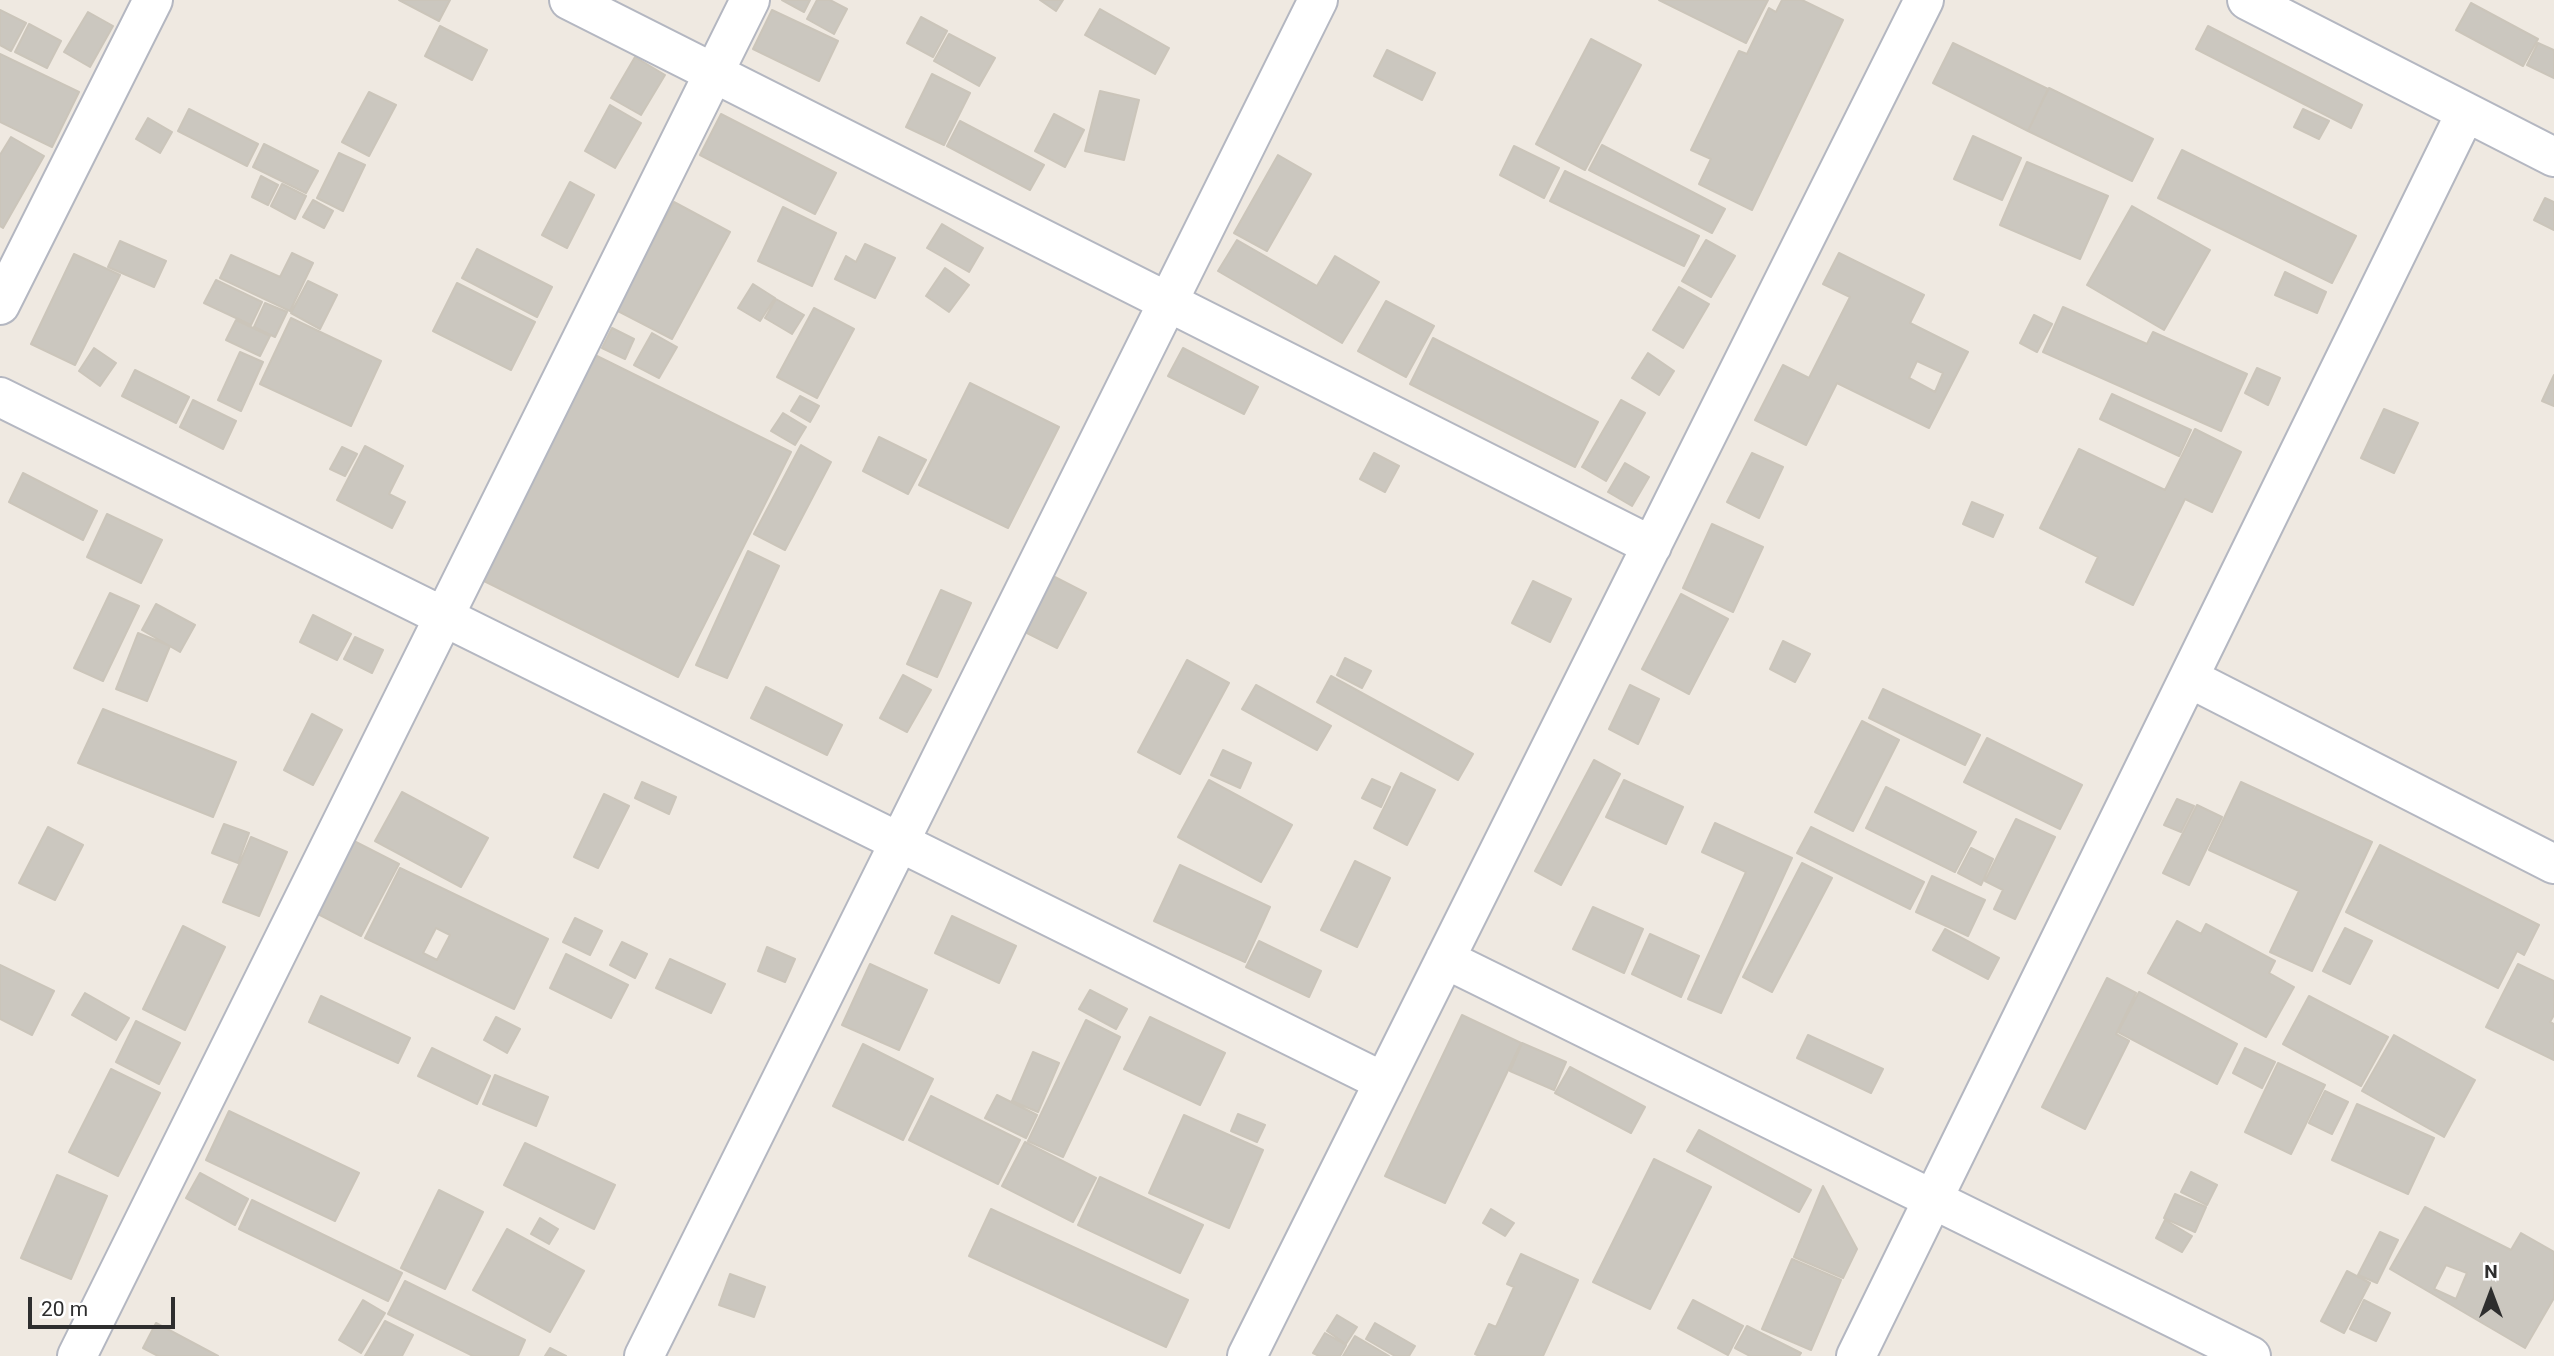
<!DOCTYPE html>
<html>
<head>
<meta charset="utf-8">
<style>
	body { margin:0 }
	#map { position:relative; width:2554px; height:1356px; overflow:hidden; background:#efe9e1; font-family:Roboto,sans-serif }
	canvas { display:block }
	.north { position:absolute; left:2456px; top:1258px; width:70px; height:70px; -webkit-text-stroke:5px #fff; paint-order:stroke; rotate:0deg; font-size:19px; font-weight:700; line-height:28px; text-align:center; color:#2e2e2e }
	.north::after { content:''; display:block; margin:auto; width:24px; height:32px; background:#2e2e2e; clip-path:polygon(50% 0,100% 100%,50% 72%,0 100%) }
	.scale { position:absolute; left:28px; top:1297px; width:147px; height:32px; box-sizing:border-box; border:4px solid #2e2e2e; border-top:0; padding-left:9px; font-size:21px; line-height:24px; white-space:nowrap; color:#2e2e2e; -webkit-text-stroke:5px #fff; paint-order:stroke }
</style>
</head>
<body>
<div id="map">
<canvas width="2554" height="1356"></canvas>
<div class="north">N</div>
<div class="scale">20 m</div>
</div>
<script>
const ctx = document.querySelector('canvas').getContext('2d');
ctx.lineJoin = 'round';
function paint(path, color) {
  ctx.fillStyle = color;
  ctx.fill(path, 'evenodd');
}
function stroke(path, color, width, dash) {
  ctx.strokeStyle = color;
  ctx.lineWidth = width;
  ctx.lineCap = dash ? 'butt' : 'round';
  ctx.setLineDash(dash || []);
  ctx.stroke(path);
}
const building = new Path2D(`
	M399,0H450L439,21Z
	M782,0H810L804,12Z
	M817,0H830L847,9L834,34L807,19Z
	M1040,0H1063L1056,11Z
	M1659,0H1768L1746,43Z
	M1782,0H1802L1843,20L1752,210L1699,184L1711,159L1691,150L1739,51L1747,54L1769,8L1776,12Z
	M2471,3L2538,39L2523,66L2456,30Z
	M1100,9L1169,48L1155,74L1085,35Z
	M0,10L26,23L11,51L0,45Z
	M772,10L838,41L819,81L753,49Z
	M88,12L113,26L90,67L64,52Z
	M921,17L947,31L933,57L907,43Z
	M29,24L61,41L47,68L15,52Z
	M440,26L487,50L472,80L425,56Z
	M2208,26L2362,105L2351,128L2196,49Z
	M949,34L995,58L979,86L934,61Z
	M1591,39L1641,65L1585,170L1536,144Z
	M1953,43L2048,89L2028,131L1933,83Z
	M2538,43L2554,50V78L2527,65Z
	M1387,50L1435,73L1422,100L1374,76Z
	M0,54L79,92L52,147L0,122Z
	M635,57L665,75L641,115L611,98Z
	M932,74L970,93L944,145L906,127Z
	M2049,88L2153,139L2132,181L2028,131Z
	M1100,91L1139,100L1124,160L1085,151Z
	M369,92L396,105L369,156L342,142Z
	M610,105L641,123L615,168L585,151Z
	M189,109L258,144L247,166L178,131Z
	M2303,109L2329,121L2319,139L2294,127Z
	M721,114L836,173L815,214L700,155Z
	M1054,114L1084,130L1065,167L1035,151Z
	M148,118L172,132L160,153L136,139Z
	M960,121L1044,165L1030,190L947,146Z
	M1973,136L2021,158L2002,200L1954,179Z
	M11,137L44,156L3,228L0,226V155Z
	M264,144L318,171L306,193L253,167Z
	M1602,145L1725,209L1712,233L1589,170Z
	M1514,146L1559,168L1544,198L1500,175Z
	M2182,150L2356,236L2332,283L2158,198Z
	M339,153L365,165L343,211L317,198Z
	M1278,155L1311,174L1267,251L1234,233Z
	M2027,162L2108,196L2080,259L2000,225Z
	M1565,171L1699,236L1684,266L1550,201Z
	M261,176L278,185L268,205L252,197Z
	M570,182L594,195L567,248L542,235Z
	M282,184L306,196L295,219L271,206Z
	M2545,198L2554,202V230L2534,220Z
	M313,200L333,211L324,228L303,217Z
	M674,202L730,232L672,339L616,310Z
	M2132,206L2210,250L2164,330L2087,285Z
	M783,207L836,233L812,286L758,261Z
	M942,224L983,248L969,272L927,248Z
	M1237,240L1317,286L1335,256L1379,282L1342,343L1218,271Z
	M1706,240L1735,256L1711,297L1682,281Z
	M120,241L166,261L154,287L108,267Z
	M865,244L895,258L875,298L835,279L846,256L856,262Z
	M477,249L552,287L537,317L462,278Z
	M292,253L313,263L290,311L220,278L231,255L280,277Z
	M1839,253L1924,295L1910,323L1968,352L1929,428L1837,383L1806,445L1755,420L1783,365L1809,378L1850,297L1823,284ZM1917,361L1943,373L1935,392L1909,378Z
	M74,254L120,275L75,365L31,344Z
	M945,268L969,285L949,312L926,296Z
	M2285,272L2326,292L2317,313L2275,295Z
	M216,280L262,302L251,325L204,303Z
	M308,281L337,295L320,329L291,313Z
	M457,283L535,322L511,370L433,331Z
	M753,284L775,298L760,321L738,308Z
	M1679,287L1709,304L1683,348L1653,330Z
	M776,299L804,315L792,334L765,318Z
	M1386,301L1434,326L1406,377L1358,351Z
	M265,303L287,312L275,337L254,327Z
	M2063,307L2147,344L2153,332L2247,374L2221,431L2043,352Z
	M814,308L854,329L817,398L777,377Z
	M2034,315L2052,324L2037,352L2020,343Z
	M291,318L381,361L351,426L260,384Z
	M236,320L270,336L260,356L226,340Z
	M612,328L634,339L625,359L602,348Z
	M652,333L677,347L659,378L634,365Z
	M1433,338L1598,422L1575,467L1410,384Z
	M94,348L116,363L100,386L79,371Z
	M1183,348L1258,387L1244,414L1168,376Z
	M240,352L263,362L241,411L218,400Z
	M1648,353L1674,371L1659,395L1632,378Z
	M595,355L791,452L678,677L482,580Z
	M2257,368L2280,378L2268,405L2245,393Z
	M135,370L189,397L176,423L122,396Z
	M2554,375V406L2542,401Z
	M970,383L1059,427L1008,528L919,485Z
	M2112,394L2191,430L2179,456L2100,419Z
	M800,396L819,406L810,422L791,411Z
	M193,400L236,421L223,449L180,427Z
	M1621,400L1645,413L1606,481L1582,467Z
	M2384,409L2418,423L2394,473L2361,458Z
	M783,413L806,427L795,445L771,431Z
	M2195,429L2241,452L2212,512L2185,499L2133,605L2086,582L2098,557L2040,528L2079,449L2165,490Z
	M879,437L926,460L908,494L863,471Z
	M801,445L831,462L785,550L754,534Z
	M365,446L403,466L389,494L405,502L392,528L337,500Z
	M342,447L357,454L345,476L330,469Z
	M1374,453L1399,466L1385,492L1360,479Z
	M1752,453L1783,467L1759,518L1727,502Z
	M1625,463L1649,477L1632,506L1608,492Z
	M23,473L97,511L83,540L9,502Z
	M1972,502L2003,515L1993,537L1963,524Z
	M107,514L162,540L141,583L87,557Z
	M1712,524L1763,547L1733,612L1683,588Z
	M748,551L779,566L727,678L696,665Z
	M1049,574L1086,593L1057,648L1021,630Z
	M1533,581L1571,599L1550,642L1512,623Z
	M941,590L971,603L937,677L907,664Z
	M110,593L139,606L103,681L74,668Z
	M1681,594L1728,619L1689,694L1642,669Z
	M156,604L195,625L180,652L142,630Z
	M313,615L351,634L337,660L300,642Z
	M138,633L170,646L147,701L116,689Z
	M355,637L383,650L372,673L344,659Z
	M1783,641L1810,654L1795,682L1770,669Z
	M1345,658L1371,671L1362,688L1337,675Z
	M1187,660L1229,683L1180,774L1138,752Z
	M903,675L931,690L907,732L880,718Z
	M1331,676L1473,754L1458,780L1317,702Z
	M1256,685L1331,726L1317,750L1242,709Z
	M1630,685L1659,699L1638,744L1609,729Z
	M766,687L842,725L827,755L751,718Z
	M1883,689L1980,735L1965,765L1869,718Z
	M103,709L236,762L213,817L78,763Z
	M312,714L342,730L313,785L284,770Z
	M1862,721L1899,740L1853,831L1815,812Z
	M1987,738L2082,785L2060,829L1964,782Z
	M1223,750L1251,763L1240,788L1211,775Z
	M1594,760L1620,774L1561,885L1535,871Z
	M1401,773L1435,790L1407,845L1374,828Z
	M1372,779L1390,787L1381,807L1362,798Z
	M1209,780L1292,825L1261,882L1178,837Z
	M1624,780L1683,807L1666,844L1606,817Z
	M642,782L676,797L669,814L635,798Z
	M2241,782L2372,842L2312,971L2270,952L2299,891L2209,850Z
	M1886,787L1976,832L1955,872L1866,828Z
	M402,792L488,838L461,887L375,841Z
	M604,794L629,806L598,868L574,857Z
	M2177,799L2194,806L2181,832L2164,825Z
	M2197,805L2222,817L2189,885L2163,873Z
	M2016,819L2055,837L2015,919L1994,909L2003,890L1985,881Z
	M1715,823L1792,858L1721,1013L1688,999L1746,872L1702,852Z
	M224,824L249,833L238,863L212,853Z
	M48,827L83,845L55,900L19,883Z
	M1811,827L1924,882L1910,909L1797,853Z
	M251,837L287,852L259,916L223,902Z
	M352,840L399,864L361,936L314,912Z
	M2380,845L2539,925L2524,955L2517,951L2498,988L2346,912Z
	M1971,848L1993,859L1981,885L1958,873Z
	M1355,861L1390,878L1357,947L1321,930Z
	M1802,863L1832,878L1772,992L1743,977Z
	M1180,865L1270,907L1245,962L1154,921Z
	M400,868L548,939L514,1009L365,938ZM436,928L450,935L437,960L423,953Z
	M1932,876L1985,900L1968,936L1916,912Z
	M1593,907L1643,929L1624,973L1573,949Z
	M952,916L1016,946L999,983L935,953Z
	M575,918L602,931L590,955L563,942Z
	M2177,921L2201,934L2206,924L2275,961L2269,973L2294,987L2266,1037L2148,973Z
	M183,926L225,947L185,1030L143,1009Z
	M2345,928L2372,941L2350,984L2323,971Z
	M1945,929L1999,958L1988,979L1933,950Z
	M1650,934L1699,956L1681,997L1632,974Z
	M1259,941L1321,971L1309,997L1246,967Z
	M622,942L647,954L635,978L610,965Z
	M767,947L795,959L785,982L758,971Z
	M566,954L628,985L611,1018L550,988Z
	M670,959L725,984L711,1013L656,988Z
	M870,964L927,990L899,1050L842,1025Z
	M2518,964L2554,981V1015L2550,1022L2554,1024V1060L2486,1027Z
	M0,965L54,991L32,1035L0,1019Z
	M2107,978L2136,993L2116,1034L2129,1041L2085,1129L2042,1107Z
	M1090,990L1127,1009L1116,1029L1079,1009Z
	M2139,992L2237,1044L2217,1084L2118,1032Z
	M85,993L129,1018L116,1040L72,1015Z
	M321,996L410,1038L398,1063L309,1022Z
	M2309,996L2388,1037L2361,1086L2283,1044Z
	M1462,1015L1521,1043L1445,1203L1385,1176Z
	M496,1017L520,1029L507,1053L484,1040Z
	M1150,1017L1225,1053L1200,1105L1124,1069Z
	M1086,1020L1120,1037L1063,1157L1028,1141Z
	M136,1021L180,1043L159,1084L116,1062Z
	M1808,1035L1883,1069L1871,1093L1797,1058Z
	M2394,1035L2475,1080L2444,1137L2362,1091Z
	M1522,1043L1566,1062L1554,1090L1510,1071Z
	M863,1044L933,1079L903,1140L833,1106Z
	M432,1048L490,1076L477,1104L418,1076Z
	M2245,1048L2275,1062L2262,1088L2233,1073Z
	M1033,1052L1059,1063L1038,1112L1012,1101Z
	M2278,1063L2325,1085L2291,1154L2245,1132Z
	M1570,1067L1645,1107L1631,1133L1555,1093Z
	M111,1069L160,1093L118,1176L69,1152Z
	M495,1075L548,1097L536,1126L483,1104Z
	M2325,1091L2348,1102L2332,1134L2309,1123Z
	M997,1095L1037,1115L1026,1138L985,1118Z
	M931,1096L1020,1140L998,1184L909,1140Z
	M2357,1104L2434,1138L2408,1194L2332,1160Z
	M229,1111L359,1173L335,1221L206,1160Z
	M1238,1114L1265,1125L1257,1142L1231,1131Z
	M1184,1115L1263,1150L1229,1228L1149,1193Z
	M1699,1130L1811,1190L1799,1212L1687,1151Z
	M1025,1142L1096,1178L1073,1222L1002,1186Z
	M525,1143L615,1185L594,1229L504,1185Z
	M1654,1159L1711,1187L1650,1309L1593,1282Z
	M2191,1172L2217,1185L2207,1205L2181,1192Z
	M200,1173L248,1199L235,1225L186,1198Z
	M57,1175L107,1196L71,1279L21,1258Z
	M1100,1177L1203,1225L1180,1273L1078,1225Z
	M1823,1186L1857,1249L1843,1278L1794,1257Z
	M439,1190L483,1212L445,1289L401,1268Z
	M2175,1194L2206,1207L2195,1232L2164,1218Z
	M252,1200L402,1273L388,1301L239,1229Z
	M2425,1207L2511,1250L2521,1233L2554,1252V1298L2525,1348L2390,1269ZM2446,1265L2467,1273L2456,1299L2434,1289Z
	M991,1209L1188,1300L1166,1347L969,1256Z
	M1491,1209L1514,1223L1505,1236L1483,1223Z
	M540,1218L558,1229L549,1244L531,1234Z
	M2165,1220L2192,1236L2182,1252L2156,1238Z
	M507,1229L584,1271L550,1332L473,1290Z
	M2380,1232L2398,1240L2377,1283L2358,1275Z
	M1521,1254L1578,1280L1543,1356H1479L1475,1354L1489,1324L1496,1327L1514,1287L1507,1284Z
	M1792,1259L1841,1280L1811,1350L1762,1329Z
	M2347,1271L2370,1283L2344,1333L2321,1321Z
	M730,1274L765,1287L754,1317L719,1305Z
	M405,1281L525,1340L518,1356H473L388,1314Z
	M363,1300L385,1313L361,1353L339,1340Z
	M1693,1300L1743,1326L1728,1355L1678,1328Z
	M2364,1300L2390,1313L2376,1341L2350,1329Z
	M1337,1315L1357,1327L1346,1344L1327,1331Z
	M385,1321L413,1335L402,1356H365Z
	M156,1323L218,1356H158L143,1348Z
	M1375,1323L1415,1346L1409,1356H1395L1366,1339Z
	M1747,1326L1801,1353L1799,1356H1750L1735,1348Z
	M1325,1333L1346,1345L1340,1356H1319L1313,1353Z
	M1355,1336L1389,1356H1343Z
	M550,1348L566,1356H545Z`);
const street = new Path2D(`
	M569,0L1652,546
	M2247,0L2554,157
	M0,305L153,0
	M0,397L1384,1082
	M2189,678L2554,864
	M1445,959L2251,1356
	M77,1356L750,0
	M644,1356L1318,0
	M1247,1356L1924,0
	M1856,1356L2466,112`);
paint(building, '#cbc7bf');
stroke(building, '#cbc5ba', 2);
stroke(street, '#b4b7c1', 42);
stroke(street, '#fff', 38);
</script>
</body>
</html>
